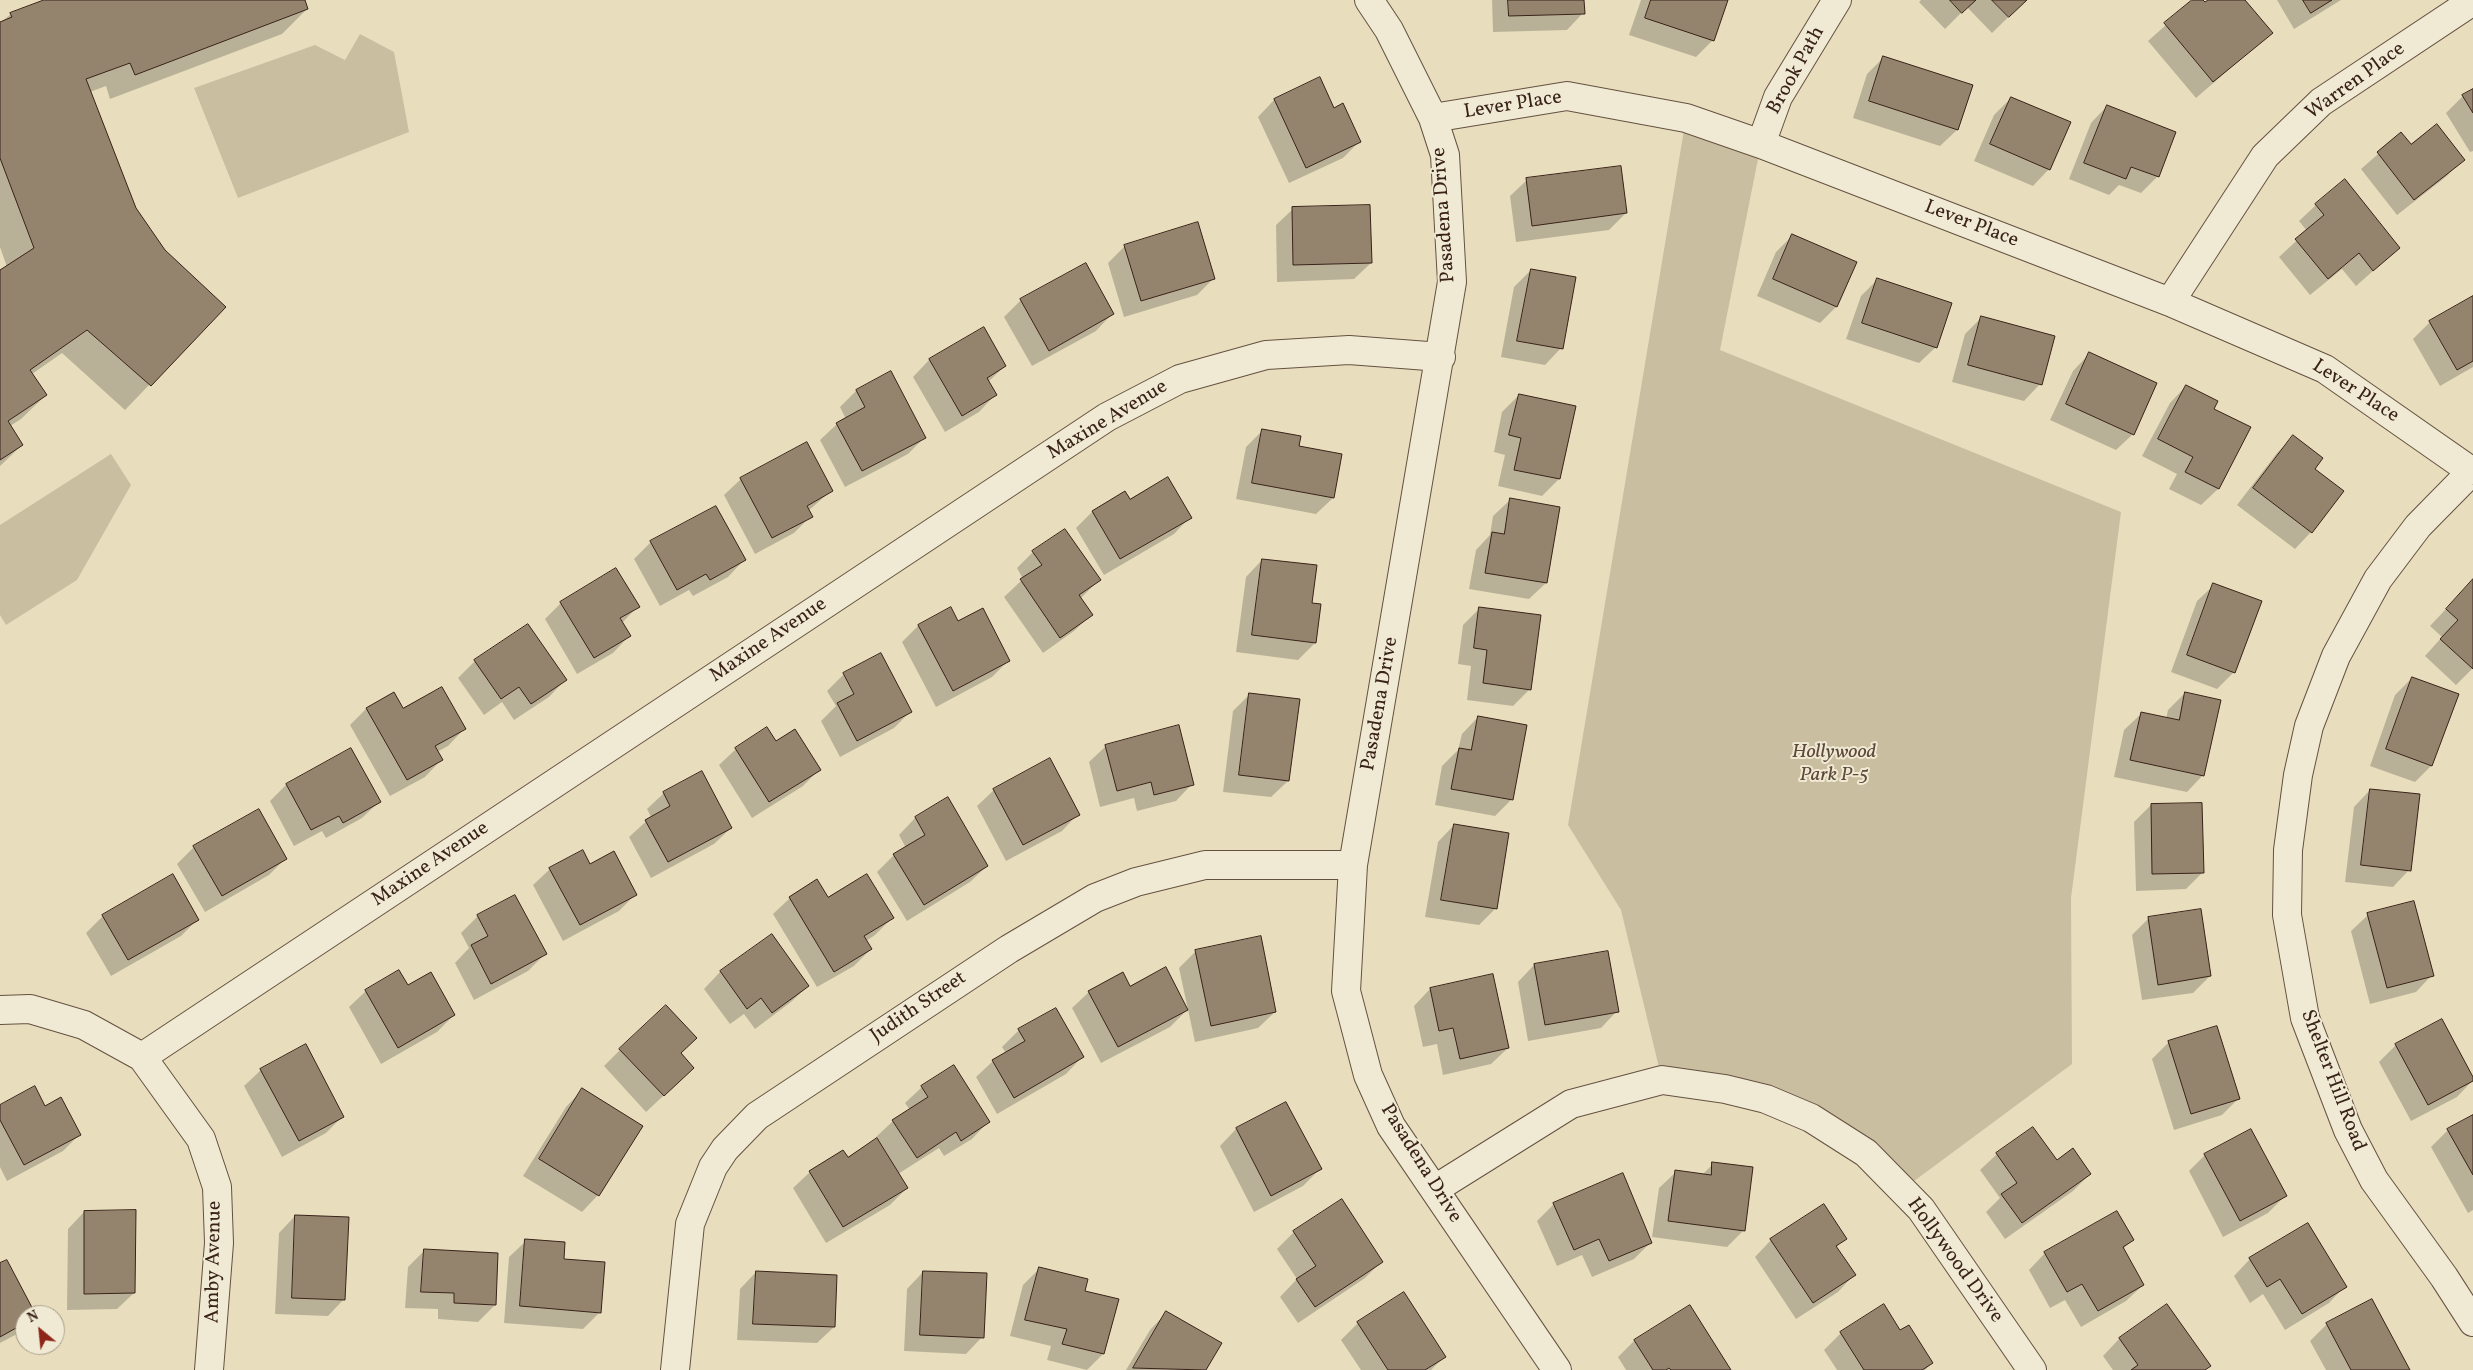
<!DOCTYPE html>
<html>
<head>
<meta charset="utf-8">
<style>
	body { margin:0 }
	#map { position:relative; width:2473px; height:1370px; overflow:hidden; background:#e8debd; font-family:Vollkorn,serif }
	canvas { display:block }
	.north { position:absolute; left:15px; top:1305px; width:50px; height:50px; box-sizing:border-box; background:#f0ead4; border:1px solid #a79a89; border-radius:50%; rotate:332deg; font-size:14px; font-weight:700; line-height:20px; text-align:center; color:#392218 }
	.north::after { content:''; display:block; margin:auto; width:18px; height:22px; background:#8f2418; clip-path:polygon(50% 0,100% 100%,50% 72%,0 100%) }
</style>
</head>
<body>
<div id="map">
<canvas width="2473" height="1370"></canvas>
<div class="north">N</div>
</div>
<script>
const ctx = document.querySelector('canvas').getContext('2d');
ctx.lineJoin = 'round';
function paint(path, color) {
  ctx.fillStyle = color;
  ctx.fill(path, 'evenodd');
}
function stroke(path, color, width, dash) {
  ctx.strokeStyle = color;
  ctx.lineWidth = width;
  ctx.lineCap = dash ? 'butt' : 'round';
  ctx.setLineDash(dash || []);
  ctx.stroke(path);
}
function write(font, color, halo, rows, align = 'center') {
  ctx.font = font + ' Vollkorn,serif';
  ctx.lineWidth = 4;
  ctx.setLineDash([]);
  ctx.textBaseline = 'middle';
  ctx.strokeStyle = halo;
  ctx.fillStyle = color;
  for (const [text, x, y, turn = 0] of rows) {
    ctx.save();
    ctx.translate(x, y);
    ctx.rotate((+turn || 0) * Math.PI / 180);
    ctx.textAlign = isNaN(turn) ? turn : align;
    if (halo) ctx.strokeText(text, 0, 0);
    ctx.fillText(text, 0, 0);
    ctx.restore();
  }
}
const green = new Path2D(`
	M360,34L394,52L409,132L238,198L194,88L315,45L345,60Z
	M1686,118L1761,144L1720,350L2121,512L2071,898L2072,1064L1902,1190L1790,1109L1662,1080L1621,910L1568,825Z
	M111,454L131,485L77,580L6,625L0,615V525Z`);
const shadow = new Path2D(`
	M47,0H303L307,9L282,34L110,99L106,86L90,92L135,208L164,251L224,307L125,410L62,353L32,374L46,395L21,419L10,426L22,445L0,466V272L7,267L0,247V23L11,14Z
	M1492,0H1583V13L1567,30L1493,32Z
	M1641,0H1726L1713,40L1696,57L1629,35Z
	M1921,0H2026L1992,33L1967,7L1945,29L1919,2Z
	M2194,0H2202L2205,4L2210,0H2243L2271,33L2196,98L2148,41Z
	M2277,0H2341L2294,29Z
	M1884,57L1957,130L1940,146L1853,118L1867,74Z
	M1319,79L1334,109L1360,141L1343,158L1289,183L1258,117L1274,100Z
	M2473,90V151L2470,152L2446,113L2463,96Z
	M2011,98L2049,169L2033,186L1974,161L1994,115Z
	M2107,106L2175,132L2157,177L2141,193L2119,185L2109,195L2069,179L2091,123Z
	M2401,134L2411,146L2463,159L2447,176L2397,215L2361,169Z
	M1527,180L1626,213L1609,230L1516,242L1510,196Z
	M2316,205L2399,248L2356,286L2342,269L2310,295L2279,257L2307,231L2299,221Z
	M1293,209L1371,263L1354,279L1277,282L1276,225Z
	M1793,235L1836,307L1820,323L1757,296L1776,252Z
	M1125,246L1214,278L1197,295L1124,317L1108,263Z
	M1531,270L1561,348L1545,365L1501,357L1514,287Z
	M1878,279L1936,347L1919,363L1846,339L1861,296Z
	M2473,298V367L2440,386L2413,339L2430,322Z
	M1021,300L1112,314L1096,331L1032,366L1004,317Z
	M1982,317L2040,384L2024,401L1952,382L1965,334Z
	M983,329L1005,366L988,382L995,395L979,412L945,432L913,377L929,360Z
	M2089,354L2133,434L2116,450L2050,420L2073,371Z
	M890,373L925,437L908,454L845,487L820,440L837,424L846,419L840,407L856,391Z
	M2186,386L2212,409L2249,428L2218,489L2201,505L2169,489L2177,474L2142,456L2170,403Z
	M1519,395L1575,407L1559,479L1542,496L1498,486L1505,455L1494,452L1502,412Z
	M1263,430L1298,447L1333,498L1316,514L1236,499L1246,447Z
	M2293,437L2313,469L2311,532L2295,549L2237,505L2277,453Z
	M741,479L831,491L808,511L811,516L794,533L755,554L724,495Z
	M1125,493L1130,501L1190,517L1174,534L1104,575L1076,528L1092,512Z
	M1510,500L1546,583L1529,599L1469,589L1476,550L1490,535L1493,516Z
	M651,542L744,560L728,577L693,596L689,590L660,606L634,559Z
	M1033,552L1099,580L1080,599L1091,615L1074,631L1043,653L1004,597L1023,579L1017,568Z
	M1262,560L1311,604L1319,605L1315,643L1298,660L1236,652L1246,577Z
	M2473,580V668L2456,685L2425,656L2442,637L2430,626Z
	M2214,585L2234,672L2217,689L2171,672L2197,601Z
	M561,603L638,606L622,623L629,636L613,653L577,674L545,619Z
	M1480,608L1530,689L1513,706L1467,700L1471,666L1458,664L1463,625Z
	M950,609L958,623L1009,660L992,677L936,707L902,642L918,626Z
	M475,661L565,680L549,697L514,720L502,702L484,715L458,678Z
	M844,674L911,711L894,728L840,757L821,721L836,706L827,691Z
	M2412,678L2431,766L2415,782L2370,766L2395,695Z
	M2185,693L2203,775L2187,792L2114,777L2124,730L2141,714L2166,719L2168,710Z
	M393,694L402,710L464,729L448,746L437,752L441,760L425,777L390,796L350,725L366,709Z
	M1250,694L1288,781L1271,797L1223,792L1233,711Z
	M1478,717L1511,800L1495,816L1435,805L1442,766L1458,750L1462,734Z
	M776,743L819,770L803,786L752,818L719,765L736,749Z
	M1106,746L1192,784L1176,801L1137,811L1134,798L1100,807L1089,762Z
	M286,785L379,802L362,818L326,838L322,831L294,846L270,801Z
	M994,790L1078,814L1062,831L1006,861L977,806Z
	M2370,790L2409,870L2393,887L2345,882L2354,807Z
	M664,793L731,828L714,844L651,878L629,837L651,817L647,809Z
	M947,799L987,866L970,882L907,921L877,872L894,855L906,848L899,835L915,818Z
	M2151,805L2202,873L2186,889L2136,891L2134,822Z
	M1454,825L1496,908L1479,925L1425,917L1438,842Z
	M194,847L286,858L269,875L205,912L177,864Z
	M590,866L636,894L619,911L563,941L533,885L550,869Z
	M515,897L545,954L528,971L474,1000L455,963L469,948L461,933L478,916Z
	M790,898L827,899L892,918L875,935L866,941L871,949L854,966L817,987L773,914Z
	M2368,915L2432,975L2416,992L2370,1004L2351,931Z
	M103,916L198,919L181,936L111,976L86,933Z
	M2149,918L2210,976L2193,993L2142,1000L2132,935Z
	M772,936L808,986L791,1002L755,1029L744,1014L730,1024L704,989L720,972Z
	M1196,951L1275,1012L1258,1028L1195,1042L1179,968Z
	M1534,965L1617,1011L1601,1028L1528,1041L1518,982Z
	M407,987L454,1015L437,1032L381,1064L349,1007L366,991Z
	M1130,988L1187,1010L1170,1027L1101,1063L1072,1008L1089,992Z
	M1430,989L1508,1048L1491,1064L1443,1075L1437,1044L1423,1047L1414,1006Z
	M1019,1030L1082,1057L1066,1074L997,1114L976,1077L993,1061L1006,1053L1002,1047Z
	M2169,1042L2239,1098L2222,1115L2174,1130L2152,1059Z
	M2396,1045L2473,1080L2457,1097L2411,1121L2379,1062Z
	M620,1050L679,1054L676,1084L646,1112L604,1066Z
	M261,1070L343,1116L326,1133L282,1157L244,1086Z
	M922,1087L988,1122L972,1139L944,1156L939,1148L898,1174L907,1188L890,1205L826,1243L793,1188L810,1172L847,1158L878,1139L876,1137L893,1121L910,1110L905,1103Z
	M582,1090L598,1195L582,1212L523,1176L566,1107Z
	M1285,1103L1320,1169L1303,1186L1254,1212L1220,1146L1236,1129Z
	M0,1106L44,1107L80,1134L63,1151L7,1181L0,1167Z
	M2473,1116V1210L2468,1213L2431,1147L2448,1130Z
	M1997,1154L2056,1162L2090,1174L2073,1191L2005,1239L1986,1212L2000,1198L1980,1170Z
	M2205,1155L2285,1196L2268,1213L2223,1237L2189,1171Z
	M1713,1164L1744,1230L1727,1247L1652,1237L1659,1188L1676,1172L1702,1175Z
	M1554,1204L1651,1242L1634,1259L1592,1277L1582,1255L1557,1266L1537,1221Z
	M84,1212L134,1293L117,1309L67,1310L68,1229Z
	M295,1216L344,1299L328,1316L275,1314L279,1233Z
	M1294,1232L1382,1261L1365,1278L1298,1323L1280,1297L1297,1279L1277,1249Z
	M1845,1238L1836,1248L1854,1275L1838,1292L1796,1319L1755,1257L1771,1240Z
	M2132,1240L2123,1249L2143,1285L2126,1301L2081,1327L2065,1300L2050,1308L2029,1270L2045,1253Z
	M526,1241L563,1260L600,1312L583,1329L504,1323L509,1257Z
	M424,1251L495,1305L478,1322L438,1319V1309L405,1308L408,1267Z
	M2250,1259L2345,1286L2329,1303L2285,1330L2263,1294L2250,1303L2234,1276Z
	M0,1264L35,1315H25V1327L19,1333L0,1343Z
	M1039,1269L1103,1354L1087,1370L1047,1360L1051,1346L1010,1336L1023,1285Z
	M756,1272L834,1327L817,1343L737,1340L740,1289Z
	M923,1272L982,1337L966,1354L904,1351L907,1289Z
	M2166,1306L2205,1370H2113L2103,1356L2119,1339Z
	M1166,1313L1220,1344L1204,1370H1126L1150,1330Z
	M1358,1323L1444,1357L1431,1370H1361L1341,1340Z
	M2327,1324L2409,1370H2326L2310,1341Z
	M1900,1332L1932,1363L1925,1370H1837L1824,1350L1841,1333Z
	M1635,1340L1729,1370H1626L1618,1357Z`);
const building = new Path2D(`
	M44,0H305L308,9L135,75L130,63L86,79L136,208L165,250L226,307L151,386L87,330L30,370L47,395L8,421L23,445L0,460V270L34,248L0,158V22L12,17L10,13Z
	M1508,0H1584L1585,14L1509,16Z
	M1651,0H1728L1714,41L1645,18Z
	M1950,0H1976L1962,13Z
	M1992,0H2027L2009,17Z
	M2192,0H2203L2205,2L2208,0H2245L2273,33L2213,82L2164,23Z
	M2303,0H2332L2311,13Z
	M1883,56L1973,85L1958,130L1869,101Z
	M1320,77L1334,108L1343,103L1361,142L1306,168L1274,99Z
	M2473,89V113L2462,95Z
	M2011,97L2071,122L2050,170L1990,144Z
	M2107,105L2176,132L2159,177L2131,167L2126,179L2084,163Z
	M2437,124L2465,160L2414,200L2377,152L2401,132L2411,144Z
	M1621,166L1627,213L1532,226L1526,178Z
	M2345,179L2400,248L2373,271L2359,253L2328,279L2295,239L2324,215L2315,204Z
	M1370,205L1372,263L1293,265L1292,207Z
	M1198,222L1215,279L1141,301L1124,245Z
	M1792,234L1857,262L1837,307L1773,279Z
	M1086,263L1114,314L1049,351L1020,299Z
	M1531,269L1576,277L1563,349L1517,341Z
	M1877,278L1952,303L1937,348L1862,323Z
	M2473,296V361L2457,370L2429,321Z
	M1981,316L2055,336L2042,385L1968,365Z
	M984,327L1006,366L987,378L997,395L962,416L929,359Z
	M2089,352L2157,383L2134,435L2066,404Z
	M891,371L926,438L862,471L836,423L865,407L856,390Z
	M2186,385L2218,401L2214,409L2251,427L2219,489L2185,472L2193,457L2158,439Z
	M1519,394L1576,406L1560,479L1514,470L1521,438L1509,435Z
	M1262,429L1301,436L1299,446L1342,454L1334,498L1252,483Z
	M2293,435L2323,458L2315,469L2344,491L2312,533L2253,488Z
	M807,442L833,491L807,506L813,517L772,538L740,478Z
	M1168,477L1192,518L1120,559L1092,511L1125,491L1130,499Z
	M1510,498L1560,507L1547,583L1485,573L1492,532L1504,534Z
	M716,506L746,560L710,580L706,574L677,590L650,541Z
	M1065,529L1101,580L1079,595L1093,615L1060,638L1020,579L1042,565L1032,551Z
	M1262,559L1317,565L1312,603L1321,604L1316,643L1252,635Z
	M616,568L640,607L620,618L631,636L594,658L560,602Z
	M2473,579V669L2440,639L2458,620L2446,609Z
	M2213,583L2262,601L2235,673L2187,655Z
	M951,607L958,621L983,608L1010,661L953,691L918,625Z
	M1479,607L1541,615L1531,690L1483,683L1487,650L1474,648Z
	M528,624L567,680L531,704L519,687L501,699L474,660Z
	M881,653L912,712L857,741L837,703L854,694L843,673Z
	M2412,677L2459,694L2432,766L2386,749Z
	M442,687L466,729L435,746L443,760L407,780L366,708L394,692L403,708Z
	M2185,692L2221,700L2204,776L2130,760L2141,712L2179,720Z
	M1249,693L1300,699L1289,781L1239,775Z
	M1478,716L1527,725L1513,800L1451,789L1459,748L1471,750Z
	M1179,725L1194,785L1154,795L1151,782L1117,791L1105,745Z
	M767,727L776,741L795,729L821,770L769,802L735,748Z
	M351,748L381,802L343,823L339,816L311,830L286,784Z
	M1050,758L1080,815L1023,845L993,789Z
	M702,771L732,828L668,862L645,820L670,806L663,792Z
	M2370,789L2420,794L2411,871L2361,865Z
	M948,797L988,866L924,905L893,854L925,835L915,817Z
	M2202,803L2204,873L2152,874L2151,804Z
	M259,809L287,859L222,896L193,846Z
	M1454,824L1509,833L1497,909L1441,900Z
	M583,850L590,864L614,851L637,895L580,925L549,868Z
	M173,874L199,920L128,960L102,915Z
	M867,874L894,918L864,936L872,949L834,972L789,897L817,879L828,897Z
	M515,895L547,954L491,984L471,945L488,936L477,915Z
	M2414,901L2434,976L2387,988L2367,913Z
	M2201,909L2211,976L2158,985L2148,917Z
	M772,934L809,986L772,1013L761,998L747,1009L720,971Z
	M1261,936L1276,1012L1211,1026L1195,950Z
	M1608,951L1619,1012L1545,1025L1534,964Z
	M1166,967L1188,1010L1118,1047L1088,991L1123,972L1130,986Z
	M399,970L408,985L431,972L455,1015L398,1048L365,990Z
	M1493,974L1509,1048L1460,1059L1453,1028L1439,1031L1430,988Z
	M666,1005L697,1038L681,1053L694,1068L664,1096L619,1049Z
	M1056,1008L1084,1057L1014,1098L992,1060L1025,1041L1018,1029Z
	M2442,1019L2473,1077V1081L2428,1105L2395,1044Z
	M2217,1026L2240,1099L2191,1114L2168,1041Z
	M306,1044L344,1117L299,1141L260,1069Z
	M954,1065L990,1122L961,1141L956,1132L917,1158L892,1120L928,1097L921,1086Z
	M35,1086L45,1106L61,1097L81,1135L24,1165L0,1120V1105Z
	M582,1088L643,1126L599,1196L539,1159Z
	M1286,1102L1322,1169L1271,1196L1236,1128Z
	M2473,1115V1175L2447,1129Z
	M2033,1127L2057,1160L2073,1148L2091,1174L2022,1223L2001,1194L2017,1183L1996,1153Z
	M2251,1129L2287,1196L2240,1221L2204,1154Z
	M877,1138L908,1188L843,1227L809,1171L843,1150L848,1157Z
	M1712,1162L1753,1167L1745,1231L1668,1221L1675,1170L1711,1175Z
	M1623,1173L1652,1243L1609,1261L1599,1239L1574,1250L1553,1203Z
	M1342,1199L1383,1262L1315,1307L1296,1279L1316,1266L1293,1231Z
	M1824,1204L1847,1239L1836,1246L1856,1275L1813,1303L1770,1239Z
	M136,1210L135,1293L84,1294V1211Z
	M2117,1211L2134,1240L2123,1247L2144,1285L2098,1311L2082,1284L2067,1292L2044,1252Z
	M295,1215L349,1217L345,1300L292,1298Z
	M2308,1223L2347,1287L2302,1314L2280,1279L2267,1287L2249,1258Z
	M525,1239L565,1242L564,1259L605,1262L601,1313L520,1306Z
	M424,1249L498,1253L496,1305L454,1303V1293L421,1292Z
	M7,1260L36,1315H25V1323L0,1337V1263Z
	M1039,1267L1088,1279L1085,1291L1119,1299L1104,1354L1062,1344L1067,1329L1025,1320Z
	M756,1271L837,1275L835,1327L753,1324Z
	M923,1271L987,1273L984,1338L920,1335Z
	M1404,1292L1446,1357L1425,1370H1388L1357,1322Z
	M2372,1299L2410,1370H2351L2326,1323Z
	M1884,1304L1900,1330L1909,1325L1933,1363L1922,1370H1864L1840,1332Z
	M2167,1304L2211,1366L2205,1370H2131L2138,1365L2119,1338Z
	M1690,1305L1731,1370H1671L1669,1368L1666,1370H1653L1634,1340Z
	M1166,1311L1222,1343L1206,1370L1133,1368Z`);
const minor = new Path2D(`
	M1369,0L1389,30L1433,118L1445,155L1452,282L1353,865L1346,991L1368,1075L1391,1126L1557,1370
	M1433,118L1567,96L1686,118L1761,144L2170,302L2325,369L2471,471
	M1761,144L1778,97L1837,0
	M2170,302L2265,156L2321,102L2473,1
	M2473,470L2418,526L2378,579L2336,656L2309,726L2298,775L2288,850L2287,915L2305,1018L2348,1130L2374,1180L2444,1277L2473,1322
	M0,1010L30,1009L84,1025L142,1057L201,1139L217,1187L219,1243L209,1370
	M142,1057L1107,417L1180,379L1266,355L1349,350L1441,357
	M1435,1189L1571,1104L1662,1080L1725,1089L1766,1099L1811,1118L1866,1153L1921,1209L2032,1370
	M675,1370L690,1224L713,1167L725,1149L757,1116L1009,949L1095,898L1136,882L1205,865H1353`);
const streetNames = [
	["Brook Path",1797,71,-61],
	["Warren Place",2356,82,-36],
	["Lever Place",1513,106,-9],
	["Pasadena Drive",1445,215,-94],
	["Lever Place",1971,225,21],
	["Lever Place",2355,392,33],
	["Maxine Avenue",1108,421,-31],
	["Maxine Avenue",769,641,-34],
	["Pasadena Drive",1381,704,-80],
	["Maxine Avenue",431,865,-34],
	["Judith Street",919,1008,-34],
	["Shelter Hill Road",2332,1081,69],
	["Pasadena Drive",1420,1164,58],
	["Hollywood Drive",1954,1261,54],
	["Amby Avenue",215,1262,-89]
];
const parkNames = [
	["Hollywood",1834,753],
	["Park P-5",1834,776]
];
paint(green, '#cabea1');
paint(shadow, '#0003');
paint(building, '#94846e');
stroke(building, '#392218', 1);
stroke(minor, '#655141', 30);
stroke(minor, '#f0ead4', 28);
write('20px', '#392218', '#f0ead4', streetNames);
write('italic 20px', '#5d493a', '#f0ead4', parkNames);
</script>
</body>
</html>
